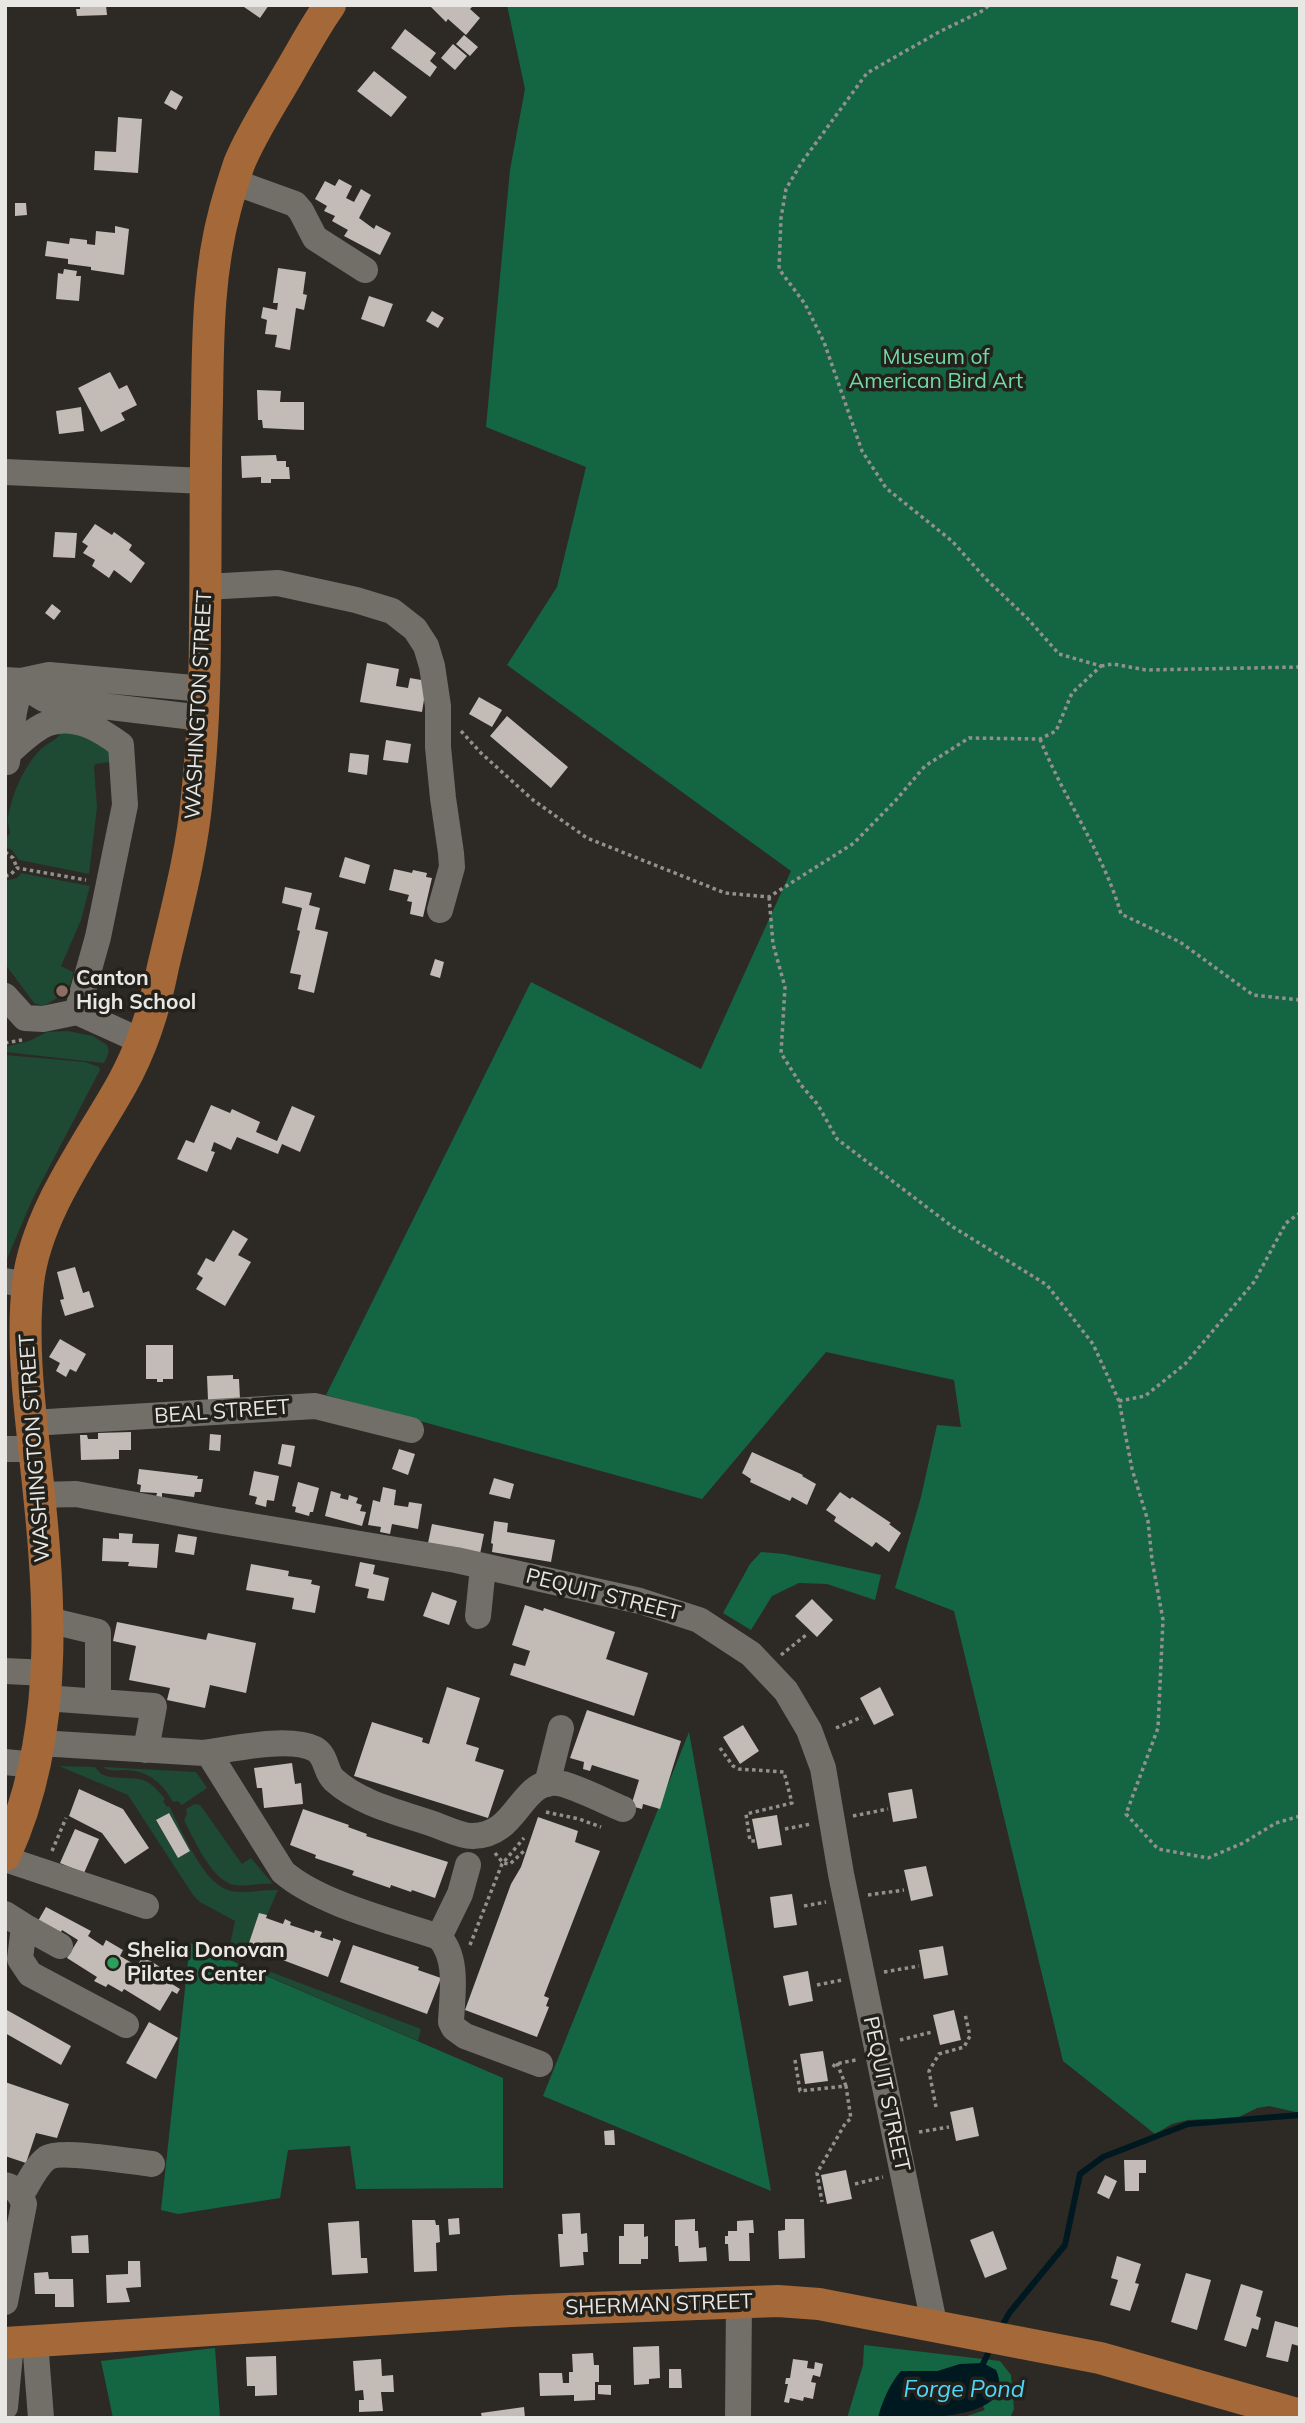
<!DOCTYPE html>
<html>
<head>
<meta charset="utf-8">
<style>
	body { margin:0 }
	#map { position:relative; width:1305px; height:2423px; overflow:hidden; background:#2d2a25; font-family:Mulish,sans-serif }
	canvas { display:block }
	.frame { position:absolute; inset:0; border:7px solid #e9e7e3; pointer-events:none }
</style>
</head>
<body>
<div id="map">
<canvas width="1305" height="2423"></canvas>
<div class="frame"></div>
</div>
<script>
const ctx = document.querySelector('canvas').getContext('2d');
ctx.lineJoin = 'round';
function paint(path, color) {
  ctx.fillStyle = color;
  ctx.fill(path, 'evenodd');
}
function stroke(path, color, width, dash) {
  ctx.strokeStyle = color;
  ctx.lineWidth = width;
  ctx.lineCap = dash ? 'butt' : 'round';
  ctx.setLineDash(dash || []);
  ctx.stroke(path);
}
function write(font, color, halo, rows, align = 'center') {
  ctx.font = font + ' Mulish,sans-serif';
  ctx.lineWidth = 7;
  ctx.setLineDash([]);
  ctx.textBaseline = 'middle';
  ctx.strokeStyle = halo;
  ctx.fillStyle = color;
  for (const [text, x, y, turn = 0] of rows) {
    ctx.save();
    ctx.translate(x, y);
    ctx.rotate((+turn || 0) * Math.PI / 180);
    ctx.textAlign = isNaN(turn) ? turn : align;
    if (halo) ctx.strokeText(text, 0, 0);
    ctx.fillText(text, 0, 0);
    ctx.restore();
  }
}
const green = new Path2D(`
	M77,731L114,755L110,762L95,764L94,767L97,807L89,874L19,860L12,850L5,847V838L10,834C10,828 7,824 8,818C12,794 24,766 41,749C48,742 57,741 61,732Z
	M21,873L90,886L81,920L61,966L73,972C73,989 57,999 43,1006L34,1003L5,964V881L17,878Z
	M67,1031L93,1036L107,1045L109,1052L104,1063L5,1052V1047L29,1041L47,1032Z
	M5,1055L85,1062L99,1067L100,1070L32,1200L7,1259L5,1260Z
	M59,1766L95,1767L101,1774L106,1776C137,1782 142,1770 165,1799L163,1801L167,1807L169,1806C182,1830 202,1882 228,1890C243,1895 262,1889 278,1890L267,1915L259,1913L245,1957L237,1953L234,1962L227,1959L235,1921L200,1902L193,1895L128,1795ZM168,1813L190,1851L178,1858L156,1821Z
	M103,1767L196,1772L207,1788L182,1805L178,1801L173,1802C162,1782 147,1770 124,1770C116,1770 110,1772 103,1767Z
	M195,1804L200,1805L203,1809L242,1864L251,1858L273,1884C260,1883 247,1887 234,1885C211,1880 194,1839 184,1820L187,1814L186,1809Z
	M271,1972L421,2029L418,2041L263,1974Z`);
const forest = new Path2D(`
	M507,5H1300V2113L1269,2106L1257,2108L1231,2121L1205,2119L1188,2120L1172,2124L1155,2134L1063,2061L954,1611L895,1588L921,1497L937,1425L961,1427L954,1380L826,1352L702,1499L326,1395L531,982L701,1069L791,871L507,665L557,587L586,467L486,427L510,170L525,89Z
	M761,1552L784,1554L881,1575L875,1600L827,1584L799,1583L772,1596L751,1630L723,1613L750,1564Z
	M689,1732L771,2191L543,2096Z
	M190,1943L503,2078V2188L356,2189L350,2146L288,2150L280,2198L178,2214L161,2210Z
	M864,2345L1000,2361L1011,2375L1014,2409L1010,2418H961L985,2410L960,2364L938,2371H901L881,2407L878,2418H847L863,2365Z
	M215,2348L220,2418H113L101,2361Z`);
const water = new Path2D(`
	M983,2363L996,2370C1020,2423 911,2418 878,2418C882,2402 890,2383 901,2371H938L960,2364Z`);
const stream = new Path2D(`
	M1000,2329L1010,2312L1065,2245L1080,2174L1103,2157L1188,2124L1300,2115
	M980,2370L992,2345`);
const building = new Path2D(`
	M80,5H106L107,15L77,16L76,9H80Z
	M245,5H269L260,18L244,7Z
	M429,5H470L472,7L470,9L480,18L466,35L448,19L446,22Z
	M405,29L436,53L430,61L437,67L430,77L391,48Z
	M464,35L478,47L470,56L456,44Z
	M453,44L467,56L455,70L441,58Z
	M374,71L407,97L391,117L357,91Z
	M171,90L183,97L176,110L164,103Z
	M118,117L142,119L138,173L94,170L95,151L116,152Z
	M339,179L352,186L346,198L354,202L361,189L371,195L359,218L374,229L376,225L391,233L380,255L344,236L348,230L332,221L335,216L324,211L327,206L315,199L325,181L335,186Z
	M15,203H26L27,215L15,216Z
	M115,226L129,229L124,275L91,270V267L68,264V259L45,256L47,241L69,244L70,238L87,240V244L95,245L96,231L115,233Z
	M278,268L306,272L303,294L307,295L304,310L296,308L290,350L275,347L277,335L265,334L267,320L261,318L263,307L277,310L278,303H273Z
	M64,269L77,271L76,276H81L79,301L56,299L58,273L63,274Z
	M369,296L393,304L384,327L361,319Z
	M432,311L444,318L438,328L426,321Z
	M110,372L119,389L127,385L137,405L121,413L125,420L101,432L78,388Z
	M257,390L281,391L280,402H304V430L263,428L262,420H258Z
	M81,407L84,431L59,434L56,411Z
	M276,455L277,461H286V467H289L290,479H271V483H261V477L242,478L241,456Z
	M95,524L112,535L114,532L132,545L129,550L145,563L131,583L114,570L109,578L92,566L95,560L83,553L88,546L82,542Z
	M55,532L77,533L75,558L53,557Z
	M52,604L61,611L54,620L45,613Z
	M367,663L399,669L396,686L408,688L410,678L427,681L422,712L360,702Z
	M479,697L502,710L492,727L469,714Z
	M507,716L568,767L551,788L490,736Z
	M386,740L411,744L408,763L383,760Z
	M350,753L369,755L367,775L348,772Z
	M345,857L370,865L365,884L339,877Z
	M394,869L412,873L413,870L427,873L426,877L432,878L423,917L410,914L412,902L407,901L409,895L389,890Z
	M285,887L312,893L309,905L320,908L315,929L328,932L314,993L298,989L301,975L290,973L300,931L297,930L302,908L282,903Z
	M435,959L444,962L440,978L430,975Z
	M211,1105L230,1113L232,1109L260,1122L256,1132L277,1141L292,1106L315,1116L300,1152L282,1144L278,1154L237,1137L231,1150L214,1142L211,1151L215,1152L207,1172L177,1159L186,1140L194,1143Z
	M233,1230L248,1239L238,1255L251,1262L225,1306L196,1289L203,1278L197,1274L206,1258L214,1262Z
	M75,1267L83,1293L89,1291L94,1307L65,1316L60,1300L64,1299L57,1272Z
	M60,1339L86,1354L76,1372L70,1369L66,1377L56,1371L60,1363L49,1357Z
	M146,1345H173V1379H163V1382H157V1379H146Z
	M233,1375V1379H239L240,1399L208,1400L207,1376Z
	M131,1432V1450H119V1459L81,1460L80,1435H87L88,1439H98V1433Z
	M210,1434L221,1435L220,1451L209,1450Z
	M282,1444L295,1446L291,1467L278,1464Z
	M399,1449L415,1454L408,1475L392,1469Z
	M752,1452L803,1475L802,1476L816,1484L807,1505L792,1497L790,1501L750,1482L751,1479L742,1473Z
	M139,1469L198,1476L197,1479H203L201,1492H195L194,1497L162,1493V1498L156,1497L157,1493L140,1492L141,1485L137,1484Z
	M254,1471L279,1476L274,1501L267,1500L266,1507L255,1504L257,1497L249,1495Z
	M494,1478L514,1484L510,1499L489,1494Z
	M298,1482L319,1488L313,1512H310L309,1516L295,1512L296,1507L292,1506Z
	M383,1487L396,1490L394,1505L408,1507L409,1502L422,1504L418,1529L392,1524L390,1534L380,1532L381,1527L368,1525L373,1500L380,1502Z
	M331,1491L341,1494L340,1498L348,1500L349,1495L358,1498L356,1503L362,1505L360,1511L366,1512L362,1526L325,1516Z
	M840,1492L850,1499L852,1497L891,1523L889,1524L901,1533L889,1552L876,1542L872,1547L834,1521L836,1517L826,1510Z
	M494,1521L508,1523L507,1532L555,1540L551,1562L492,1552L493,1544L491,1543Z
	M432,1524L484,1534L480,1554L428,1543Z
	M119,1533L133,1534L132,1543L159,1544L157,1568L128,1566L129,1562L102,1561L103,1538L119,1539Z
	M178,1534L197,1537L194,1555L175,1552Z
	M360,1562L375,1565L373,1574L389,1578L384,1601L367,1598L369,1589L355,1586Z
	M251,1564L289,1571L288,1576L312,1580L311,1584L320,1586L315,1613L292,1609L294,1598L246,1590Z
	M432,1592L457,1601L449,1625L423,1616Z
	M812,1599L833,1620L817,1637L795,1616Z
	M525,1605L543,1611L544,1608L615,1632L606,1659L648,1673L634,1716L510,1675L514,1663L525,1666L530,1651L512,1645Z
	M117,1622L206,1640L208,1633L256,1643L246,1693L210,1685L205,1708L167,1700L170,1688L129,1680L136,1646L113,1641Z
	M447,1687L480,1698L466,1744L479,1748L475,1761L504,1770L488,1818L354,1776L372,1722L423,1738L422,1742L429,1744Z
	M880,1687L894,1715L874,1725L860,1698Z
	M587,1710L681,1741L660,1809L643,1804L642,1809L631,1806L639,1780L592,1765L590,1771L583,1769L584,1762L570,1758Z
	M743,1725L759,1751L740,1764L723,1737Z
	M292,1763L295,1784L301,1783L303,1804L264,1808L262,1788H257L254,1768Z
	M79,1789L123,1809L149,1848L125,1864L102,1833L69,1816Z
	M912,1789L917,1818L893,1822L888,1793Z
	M303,1809L349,1825L348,1827L367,1834L366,1836L448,1862L435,1898L412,1890L411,1892L391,1885L390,1888L352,1875L354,1871L315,1858L316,1855L290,1845Z
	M169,1813L190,1851L178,1858L156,1820Z
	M777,1815L782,1845L758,1849L752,1819Z
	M538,1817L578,1831L575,1842L600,1851L544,1996L549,1998L546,2006L549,2007L537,2037L465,2010L511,1884L521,1867Z
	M75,1829L99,1839L84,1873L60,1863Z
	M926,1866L933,1896L911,1901L904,1870Z
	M792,1894L797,1925L774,1928L770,1897Z
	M46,1907L91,1931L88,1936L103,1946L106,1940L123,1950L120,1956L137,1966L143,1956L163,1969L159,1976L180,1989L177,1994L172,1991L160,2011L124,1989L122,1992L108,1984L106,1987L94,1981L97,1977L67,1958L78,1940L62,1930L60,1934L38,1921Z
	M259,1913L267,1915L266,1918L283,1924L285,1919L291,1922L290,1925L314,1933L315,1930L322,1932L320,1937L333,1941V1938L341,1941L328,1977L272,1956L247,1949Z
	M353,1945L419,1967L418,1970L441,1978L427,2014L340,1982Z
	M943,1946L948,1975L924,1979L919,1950Z
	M808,1971L813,2001L789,2006L783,1976Z
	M5,2009L71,2046L61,2065L5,2033Z
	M954,2010L961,2040L940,2045L933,2015Z
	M149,2022L178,2038L156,2079L126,2063Z
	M823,2051L828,2081L805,2084L800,2054Z
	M5,2082L69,2104L57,2138L36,2133L26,2163L5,2156Z
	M973,2107L979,2136L956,2141L950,2112Z
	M614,2130L615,2145H605L604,2131Z
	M1124,2160H1146V2173H1139V2191H1125Z
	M846,2170L852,2199L827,2204L821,2175Z
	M1105,2175L1117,2181L1109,2199L1097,2193Z
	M580,2213L581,2234L587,2233L588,2252H583L584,2265L560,2267L558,2234H563L562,2214Z
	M459,2218L460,2234L449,2235L448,2219Z
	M695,2219V2231H698L699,2248L706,2247L707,2261L679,2262L678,2246H675V2220Z
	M785,2219H804L805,2258L779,2259L778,2231L785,2230Z
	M412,2220H435L436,2225H439L440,2242L436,2243L437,2271L414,2272Z
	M753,2220L754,2233H749L750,2261H729L728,2244H725V2236H728V2231H737V2221Z
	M359,2221L361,2258H367L368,2273L332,2275L328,2223Z
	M624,2224H644V2237L648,2236V2259H641V2264H619V2236H624Z
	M993,2231L1007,2269L985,2278L970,2240Z
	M88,2235L89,2253H72L71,2236Z
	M1117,2256L1141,2264L1135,2283L1139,2284L1130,2311L1110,2305L1118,2280L1111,2278Z
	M128,2261H140L141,2287L126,2288L130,2302L107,2303L106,2275L128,2274Z
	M48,2272L49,2279H73L74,2307H55V2294H35L34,2273Z
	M1186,2273L1211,2280L1197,2330L1171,2322Z
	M1241,2284L1263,2291L1256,2316L1261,2318L1258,2330L1252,2328L1246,2347L1224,2340Z
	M1275,2321L1300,2328L1299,2346L1292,2344L1288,2362L1266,2357Z
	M659,2346L660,2378L649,2379V2384L634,2385L633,2347Z
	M593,2353L594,2365H599V2382H595V2400L574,2401V2395L540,2396L539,2373H562L563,2383H569V2372H573L572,2354Z
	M276,2356L277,2395L255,2396V2386H247L246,2357Z
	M381,2359L382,2376L393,2375L394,2392H381L383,2411L359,2412V2400H364L363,2390L355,2391L353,2361Z
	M793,2359L808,2361L807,2368L814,2369L815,2362L823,2364L820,2377L813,2375L811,2382L816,2383L813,2399L804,2397L803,2401L790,2398L789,2403L784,2402L788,2384H785L786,2378H790Z
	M669,2369H681L682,2388H669Z
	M598,2385H611V2395L598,2394Z
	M524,2407L525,2418H482L481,2413Z`);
const path = new Path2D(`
	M1101,666L1113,664L1146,670L1300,667
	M461,731L481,753L533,800L587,838L725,893L769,897L854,843L896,800L925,766L969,738L1040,739L1056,731L1072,693L1101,666L1059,654L1028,619L986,579L952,541L886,488L862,451L824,342L805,304L779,269L781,218L786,189L802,162L867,73L939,32L984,10L989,5
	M1040,739C1064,799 1103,852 1121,914L1180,942L1253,995L1300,1000
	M5,852L13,858L17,868
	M5,876L10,875L17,868L86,880
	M769,897L773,944L785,987L781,1053L801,1085L818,1105L837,1139L953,1227L1047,1285L1093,1344L1119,1401L1132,1469L1148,1521L1152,1560L1163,1620L1158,1728L1126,1814L1158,1849L1208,1858L1243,1843L1276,1823L1300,1816
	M5,1043L22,1040
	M1119,1401L1145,1396L1185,1364L1254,1282L1286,1223L1300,1213
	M781,1655L806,1635
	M836,1728L862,1717
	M720,1748L733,1766L739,1769L784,1772L792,1803L746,1814L750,1841H755
	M546,1812L579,1819L601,1827
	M853,1816L888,1809
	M785,1829L811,1824
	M52,1851L66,1818
	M495,1853L503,1863L510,1864L526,1849
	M868,1895L904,1890
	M804,1906L826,1902
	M470,1945L502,1864L524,1838
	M884,1972L919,1966
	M817,1985L842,1980
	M900,2040L932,2032
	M795,2060L800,2091L846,2086L851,2119L846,2122L817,2173L822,2202
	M837,2063L846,2086
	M833,2067L835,2064L856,2060
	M936,2107L929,2071L939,2054L964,2047L970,2036L965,2014
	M919,2132L949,2127
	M855,2184L883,2177`);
const minor = new Path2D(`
	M234,182L295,204L301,211L315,238L365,270
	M5,472L205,481
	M205,587L278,583L356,600L392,611L415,629L426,646L432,666L438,706V747L443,798L451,853L452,867L440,910
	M5,680L21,681L49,675L204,689
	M21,681L31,691L44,699L202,718
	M8,753C20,743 34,728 49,723C76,714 101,730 121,745L125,805L98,937L77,1012
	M7,762L14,712L21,681
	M5,996L25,1018L43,1019L77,1012L141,1041
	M5,1281L28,1285
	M31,1423L315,1406L411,1430
	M5,1449H34
	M38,1495L76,1494L216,1520L456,1560L640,1601L699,1620L751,1654L786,1691L809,1730L823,1768L841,1874L935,2328
	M478,1616L483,1567
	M48,1620L98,1632V1702
	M5,1671L47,1673
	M45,1698L154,1706L146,1750
	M39,1743L204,1753L211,1757L283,1872C320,1904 392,1921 439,1937C459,1959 452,1995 451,2022L454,2028L465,2036L540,2064
	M204,1753C233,1749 288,1736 315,1749C327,1756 325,1772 334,1780C362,1805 402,1813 436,1825C447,1829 461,1836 472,1836C520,1837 520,1773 563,1784C583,1790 604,1801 623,1809
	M5,1762L35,1765
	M547,1784L561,1728
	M5,1859L146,1906
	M5,1914L24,1926L20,1959L30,1974L126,2025
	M24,1926L60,1946
	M439,1937L460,1894L468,1865
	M5,2185C16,2188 20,2193 24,2204L5,2302
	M21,2195C28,2184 36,2166 47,2158C60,2149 133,2162 152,2164
	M35,2341L41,2418
	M5,2407L11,2343
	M738,2418L739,2302`);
const major = new Path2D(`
	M5,1855C64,1727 49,1582 34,1447C28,1393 22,1338 28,1283C36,1213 88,1145 122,1084C142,1048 155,1007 163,967C176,911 192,854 197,796C203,739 205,681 205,623C206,549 205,475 207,402C208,337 208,273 225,210C229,195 234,179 239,164C252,132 273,101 290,71C303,49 315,26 330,5
	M5,2343L511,2311L778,2301L819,2304L1100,2358L1300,2415`);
const markers = [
	[62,991,7,"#8d6e63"],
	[113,1963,7,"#2e9e5b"]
];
const parkNames = [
	["Museum of",936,358],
	["American Bird Art",936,382]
];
const streetNames = [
	["WASHINGTON STREET",199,705,-87],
	["BEAL STREET",222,1412,-4],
	["WASHINGTON STREET",35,1448,-94],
	["PEQUIT STREET",603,1595,14],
	["PEQUIT STREET",886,2094,78],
	["SHERMAN STREET",659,2305,-2]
];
const poiNames = [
	["Canton",76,979],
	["High School",76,1003],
	["Shelia Donovan",127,1951],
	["Pilates Center",127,1975]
];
const waterNames = [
	["Forge Pond",964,2390]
];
paint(green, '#1e4933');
paint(forest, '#146642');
paint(water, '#001920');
stroke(stream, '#001920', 6);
paint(building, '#c2bbb6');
stroke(path, '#93918d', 3.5, [3.5, 3.5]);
stroke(minor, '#726f68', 26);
stroke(major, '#a46839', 32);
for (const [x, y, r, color] of markers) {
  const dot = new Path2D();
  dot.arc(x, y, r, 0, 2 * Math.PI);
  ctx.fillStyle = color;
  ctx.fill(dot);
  stroke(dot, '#23211b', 2.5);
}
write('21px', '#72daa4', '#23211b', parkNames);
write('21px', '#e9e7e3', '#23211b', streetNames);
write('bold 21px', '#e9e7e3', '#23211b', poiNames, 'left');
write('italic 23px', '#4ed7fa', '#23211b', waterNames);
</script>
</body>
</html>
